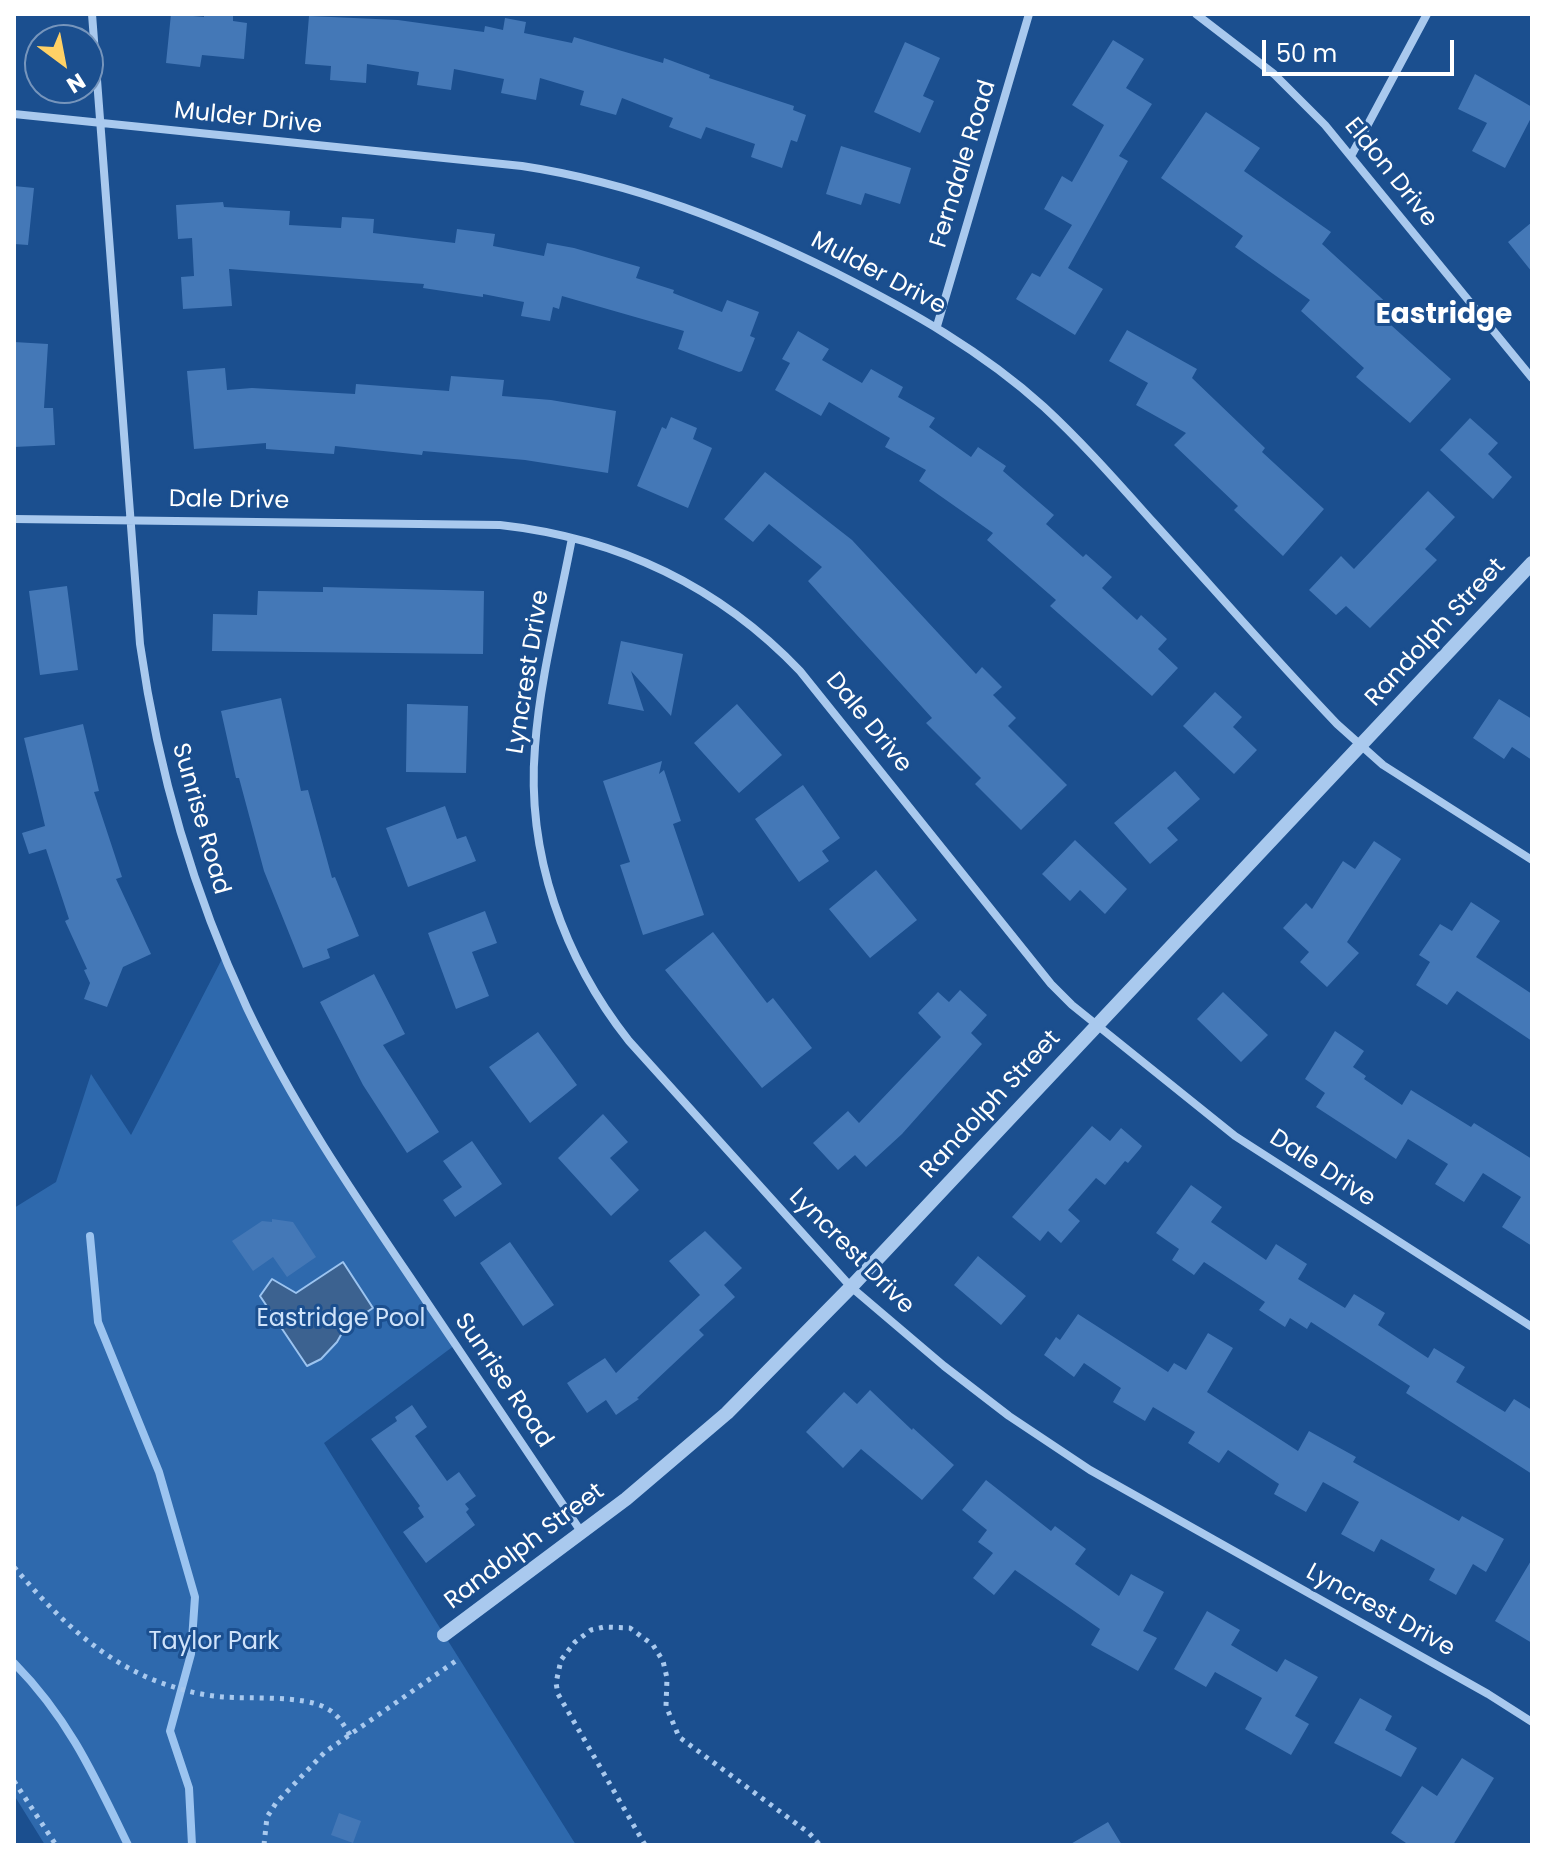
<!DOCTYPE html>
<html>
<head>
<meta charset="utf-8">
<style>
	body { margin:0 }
	#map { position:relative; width:1546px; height:1859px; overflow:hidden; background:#1b4f8f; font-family:Poppins,sans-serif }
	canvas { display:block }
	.frame { position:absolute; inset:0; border:16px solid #fff; pointer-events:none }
	.north { position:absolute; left:24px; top:24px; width:80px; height:80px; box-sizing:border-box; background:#1b4f8f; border:2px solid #7695bc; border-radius:50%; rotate:148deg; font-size:22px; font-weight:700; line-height:32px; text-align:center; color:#fff }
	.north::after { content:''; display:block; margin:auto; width:28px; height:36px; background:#ffd166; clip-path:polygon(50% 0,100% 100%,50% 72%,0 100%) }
	.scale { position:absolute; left:1262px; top:40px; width:192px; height:36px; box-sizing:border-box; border:4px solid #fff; border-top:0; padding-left:10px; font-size:24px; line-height:28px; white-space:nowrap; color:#fff; -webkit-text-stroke:6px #1b4f8f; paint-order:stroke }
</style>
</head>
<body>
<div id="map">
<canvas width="1546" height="1859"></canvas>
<div class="frame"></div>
<div class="north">N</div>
<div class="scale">50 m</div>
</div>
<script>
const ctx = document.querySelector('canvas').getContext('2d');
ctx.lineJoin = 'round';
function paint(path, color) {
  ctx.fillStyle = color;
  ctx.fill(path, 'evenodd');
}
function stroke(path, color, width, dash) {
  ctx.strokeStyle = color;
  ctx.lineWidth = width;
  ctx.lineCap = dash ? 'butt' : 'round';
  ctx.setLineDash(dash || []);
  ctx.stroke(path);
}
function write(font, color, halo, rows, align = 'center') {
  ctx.font = font + ' Poppins,sans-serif';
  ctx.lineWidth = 6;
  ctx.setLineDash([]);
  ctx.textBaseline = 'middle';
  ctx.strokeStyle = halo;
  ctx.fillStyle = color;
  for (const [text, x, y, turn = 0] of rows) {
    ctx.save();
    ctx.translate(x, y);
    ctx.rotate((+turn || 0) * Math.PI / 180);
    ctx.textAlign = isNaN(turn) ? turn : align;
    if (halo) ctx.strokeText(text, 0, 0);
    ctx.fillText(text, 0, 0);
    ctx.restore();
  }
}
const green = new Path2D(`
	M224,955L293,1095L455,1345L324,1443L576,1845H45L14,1795V1208L56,1182L91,1074L131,1135Z`);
const water = new Path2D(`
	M343,1262L373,1308L346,1326L337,1342L321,1359L307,1366L260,1296L272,1279L296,1293Z`);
const stream = new Path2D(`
	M90,1236L98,1322L159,1472L195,1597L191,1654L170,1731L189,1788L192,1845
	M14,1663C69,1719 94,1775 128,1845`);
const building = new Path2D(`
	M171,14L204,17V14H233V21L247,23L244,59L202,55L200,67L166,63Z
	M309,16L398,20L484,32L485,26L503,30L505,18L526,22L524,33L572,43L574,37L663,63L664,58L710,75L709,78L794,106L793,110L806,115L797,142L791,140L782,168L751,157L755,144L706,127L701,139L669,127L673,118L622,98L616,115L580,105L584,91L540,78L536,100L501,93L504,79L454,69L451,90L417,85L419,72L367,64L366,83L330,80L331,66L305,64Z
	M1113,40L1144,59L1126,88L1152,104L1119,156L1128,161L1068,268L1103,289L1075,335L1016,299L1032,273L1040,277L1072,225L1044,209L1062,176L1072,182L1104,125L1072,105Z
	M905,42L940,58L923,96L934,101L920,133L874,112Z
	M1475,74L1532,107V116L1505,168L1472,151L1487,123L1458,109Z
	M1206,112L1260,148L1244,171L1331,232L1322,244L1391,307L1382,317L1451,379L1410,423L1356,377L1364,368L1301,311L1310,300L1235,247L1243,236L1161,178Z
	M841,146L911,168L900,204L865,193L861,205L826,194Z
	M14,186L34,188L28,245L14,244Z
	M223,202L224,207L290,211L289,225L341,228L342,217L374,219L373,233L455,243L457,229L495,234L493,246L544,256L547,243L574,248L640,267L636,278L674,290L673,293L722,312L727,300L759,312L750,336L755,338L742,371L739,372L678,349L684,331L562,296L559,309L553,307L550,321L521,316L524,302L483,294V297L423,288L424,284L229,269L232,306L183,309L181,277L194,276L192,238L178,239L176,205Z
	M1532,222V272L1508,242Z
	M1127,330L1197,369L1192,378L1265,448L1262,452L1324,509L1283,556L1234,510L1238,506L1174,445L1186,433L1136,405L1148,383L1109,361Z
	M798,331L829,349L822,360L862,383L871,369L903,387L898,397L935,418L929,427L971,457L978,447L1006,466L1003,471L1054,515L1046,524L1083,557L1086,554L1112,577L1102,588L1137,620L1141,615L1167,639L1158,649L1178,668L1152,696L1050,606L1056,600L987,540L993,533L919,481L926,470L885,447L890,438L829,402L821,416L775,390L790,363L782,359Z
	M14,342L48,344L44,408H53L55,445L14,447Z
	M225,368L227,390L252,388L355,394L356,384L449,391L451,376L504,380L502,396L551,400L616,411L608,473L525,460L423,451L422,455L335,446L334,454L266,449V443L194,449L187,371Z
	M671,417L697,428L693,439L712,448L688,508L637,486L662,427L666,429Z
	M1470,418L1498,443L1488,454L1512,477L1493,499L1440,450Z
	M765,472L852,540L976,674L982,667L1002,687L993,695L1016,718L1008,726L1067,785L1021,830L975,784L981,778L926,723L932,718L808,581L822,567L769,524L753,542L724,519Z
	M1428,491L1455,517L1425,549L1437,560L1370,628L1346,606L1336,615L1309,590L1341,556L1354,569Z
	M67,586L78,670L40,675L29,591Z
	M323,587L484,591L483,654L212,651L213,614L257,615L258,591L323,592Z
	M621,641L683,654L671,716L631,671L644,711L608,704Z
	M1215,692L1242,717L1233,727L1257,750L1234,774L1183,726Z
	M281,698L301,791L308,790L332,878L335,877L359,936L327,949L330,958L303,968L264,871L239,778H236L221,711Z
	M1499,699L1532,719V760L1512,747L1504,759L1473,738Z
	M407,704L468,706L466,773L406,772Z
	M737,704L782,755L739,793L694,743Z
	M83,724L99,791L94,792L122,877L116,879L151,954L123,967L107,1007L84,999L90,983L84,970L87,969L65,921L69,919L46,849L29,854L22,833L45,826L24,738Z
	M662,761L659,774L664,770L681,821L673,824L704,915L643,935L620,865L630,862L603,781Z
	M1175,771L1200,799L1167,828L1178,840L1150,864L1114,823Z
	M803,785L840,838L822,851L829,861L799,882L755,819Z
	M445,806L457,839L466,836L476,861L408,887L386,828Z
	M1075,840L1127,889L1105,914L1080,890L1070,901L1042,874Z
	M1374,841L1401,859L1347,942L1359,953L1327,987L1300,962L1309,952L1283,928L1306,903L1312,909L1343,861L1355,869Z
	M876,870L917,920L870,958L829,909Z
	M1471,902L1500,921L1476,957L1532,994V1041L1457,991L1447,1005L1416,985L1430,962L1419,955L1440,924L1452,931Z
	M485,911L497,943L472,952L489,996L456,1009L428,933Z
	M713,932L767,1003L773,998L812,1048L762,1088L665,970Z
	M374,974L405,1034L383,1045L439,1132L407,1153L363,1085L320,1002Z
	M960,990L987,1015L971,1033L982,1044L902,1134L866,1167L855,1155L838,1170L813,1143L848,1111L859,1123L941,1037L918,1013L938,992L949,1002Z
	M1223,992L1268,1035L1241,1062L1197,1019Z
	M1335,1031L1364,1051L1353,1067L1366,1076L1364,1079L1402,1105L1411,1090L1471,1127L1474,1123L1532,1159V1246L1502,1227L1521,1197L1483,1173L1464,1202L1435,1184L1448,1164L1408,1139L1396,1159L1316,1107L1325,1093L1305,1079Z
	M538,1032L577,1085L530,1123L489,1067Z
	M603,1114L628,1142L610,1158L639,1190L611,1216L558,1158Z
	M1092,1126L1110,1141L1121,1128L1142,1146L1140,1149L1128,1163L1125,1161L1105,1185L1096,1178L1068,1210L1080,1221L1061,1243L1048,1231L1040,1241L1012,1217Z
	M472,1141L502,1184L455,1217L443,1200L462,1187L443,1161Z
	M1191,1185L1222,1207L1211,1222L1266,1260L1276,1244L1307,1264L1298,1279L1345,1308L1354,1294L1385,1313L1378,1325L1428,1358L1434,1348L1465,1367L1456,1382L1505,1412L1514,1399L1532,1410V1474L1406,1393L1410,1386L1311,1322L1307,1329L1290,1318L1285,1327L1259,1310L1265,1302L1204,1262L1194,1275L1172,1260L1179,1249L1156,1233Z
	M272,1219L293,1222L316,1257L287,1277L273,1257L253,1271L232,1241L262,1221L272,1222Z
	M705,1231L742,1268L724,1285L735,1297L699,1330L704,1335L637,1398L639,1399L616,1415L606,1400L587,1413L567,1383L605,1358L616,1373L700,1295L669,1261Z
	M510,1242L554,1305L523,1326L480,1263Z
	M978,1256L1026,1296L1001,1325L954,1285Z
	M1078,1314L1168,1372L1174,1363L1186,1370L1208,1333L1233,1348L1207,1392L1298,1451L1309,1431L1356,1457L1353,1462L1459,1521L1462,1516L1504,1539L1486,1572L1473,1564L1456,1595L1429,1580L1435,1569L1381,1539L1374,1552L1341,1534L1359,1502L1323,1482L1306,1512L1274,1494L1279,1484L1228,1450L1219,1463L1188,1443L1195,1432L1153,1407L1145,1421L1113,1402L1121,1388L1084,1363L1074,1377L1044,1355L1056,1337L1060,1340Z
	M870,1390L912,1430L913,1428L954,1465L922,1500L861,1449L843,1468L806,1432L844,1392L857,1404Z
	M412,1405L427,1427L415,1436L447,1481L459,1472L476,1496L465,1504L469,1509L466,1512L475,1525L426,1563L403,1532L424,1517L418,1508L420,1506L371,1439L397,1421L395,1417Z
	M986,1480L1051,1531L1055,1526L1086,1549L1075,1564L1119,1596L1131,1574L1164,1592L1143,1631L1157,1638L1138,1671L1091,1645L1100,1629L1015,1570L994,1595L973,1578L993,1553L978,1542L987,1530L962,1510Z
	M1532,1559V1643L1495,1621Z
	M1207,1611L1240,1630L1231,1645L1277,1672L1285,1659L1318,1677L1295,1716L1309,1724L1291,1755L1245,1729L1262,1698L1215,1672L1206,1687L1174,1669Z
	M1360,1698L1392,1716L1385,1730L1417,1748L1401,1777L1334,1743Z
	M1462,1758L1494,1778L1453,1845H1409L1391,1833L1422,1786L1437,1796Z
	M339,1813L361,1821L353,1843L331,1835Z
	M1108,1822L1122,1845H1069Z`);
const path = new Path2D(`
	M14,1567C53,1613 95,1655 151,1679C174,1688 198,1695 223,1697C250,1699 303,1695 326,1708C338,1714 343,1724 350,1735
	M14,1781L56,1845
	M264,1845L267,1817L276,1803L325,1752L460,1658
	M645,1845L558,1694L556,1683L561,1660L575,1642L591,1630L604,1627L630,1628L653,1645L663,1661L667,1678L666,1706L679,1737L809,1833L820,1845`);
const minor = new Path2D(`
	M92,14L140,644C158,771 193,892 247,1008C292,1103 351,1190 410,1277C467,1362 524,1447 582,1533
	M1196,14L1274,74L1325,125L1532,378
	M14,114L522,166C634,183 735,223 836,273C911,311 982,351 1044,407C1083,443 1118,483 1153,522C1214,589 1274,658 1337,724L1383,765L1532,860
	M1351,156L1427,14
	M937,326L1029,14
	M14,519L500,525C617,538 719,586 800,671L1051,984L1072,1005L1235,1136L1532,1327
	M572,538C559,607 540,677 535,747C526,854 564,959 629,1041L851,1287L944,1366L1009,1416L1090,1470L1488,1694L1532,1722`);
const tertiary = new Path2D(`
	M444,1635L626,1499L727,1413L851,1287L1532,563`);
const streetNames = [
	["Mulder Drive",248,119,6],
	["Ferndale Road",964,164,-73],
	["Eldon Drive",1390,173,51],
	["Mulder Drive",878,274,28],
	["Dale Drive",229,501,1],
	["Randolph Street",1436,633,-47],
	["Lyncrest Drive",529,672,-81],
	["Dale Drive",868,723,51],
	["Sunrise Road",200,819,74],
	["Randolph Street",991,1105,-47],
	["Dale Drive",1322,1169,33],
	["Lyncrest Drive",851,1252,45],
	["Sunrise Road",503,1381,56],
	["Randolph Street",525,1547,-37],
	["Lyncrest Drive",1380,1611,29]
];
const parkNames = [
	["Eastridge Pool",341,1320],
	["Taylor Park",214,1643]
];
const quarterNames = [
	["Eastridge",1444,316]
];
paint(green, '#2e69ad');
paint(water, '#3c6290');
stroke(water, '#9cc4f0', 2);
stroke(stream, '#9cc4f0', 8);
paint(building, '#4478b7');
stroke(path, '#a9c9ee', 5, [4, 6]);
stroke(minor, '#a9c9ee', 8);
stroke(tertiary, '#a9c9ee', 14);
write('24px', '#fff', '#1b4f8f', streetNames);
write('24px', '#cfe3fa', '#1b4f8f', parkNames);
write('bold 28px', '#fff', '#1b4f8f', quarterNames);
</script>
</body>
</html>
